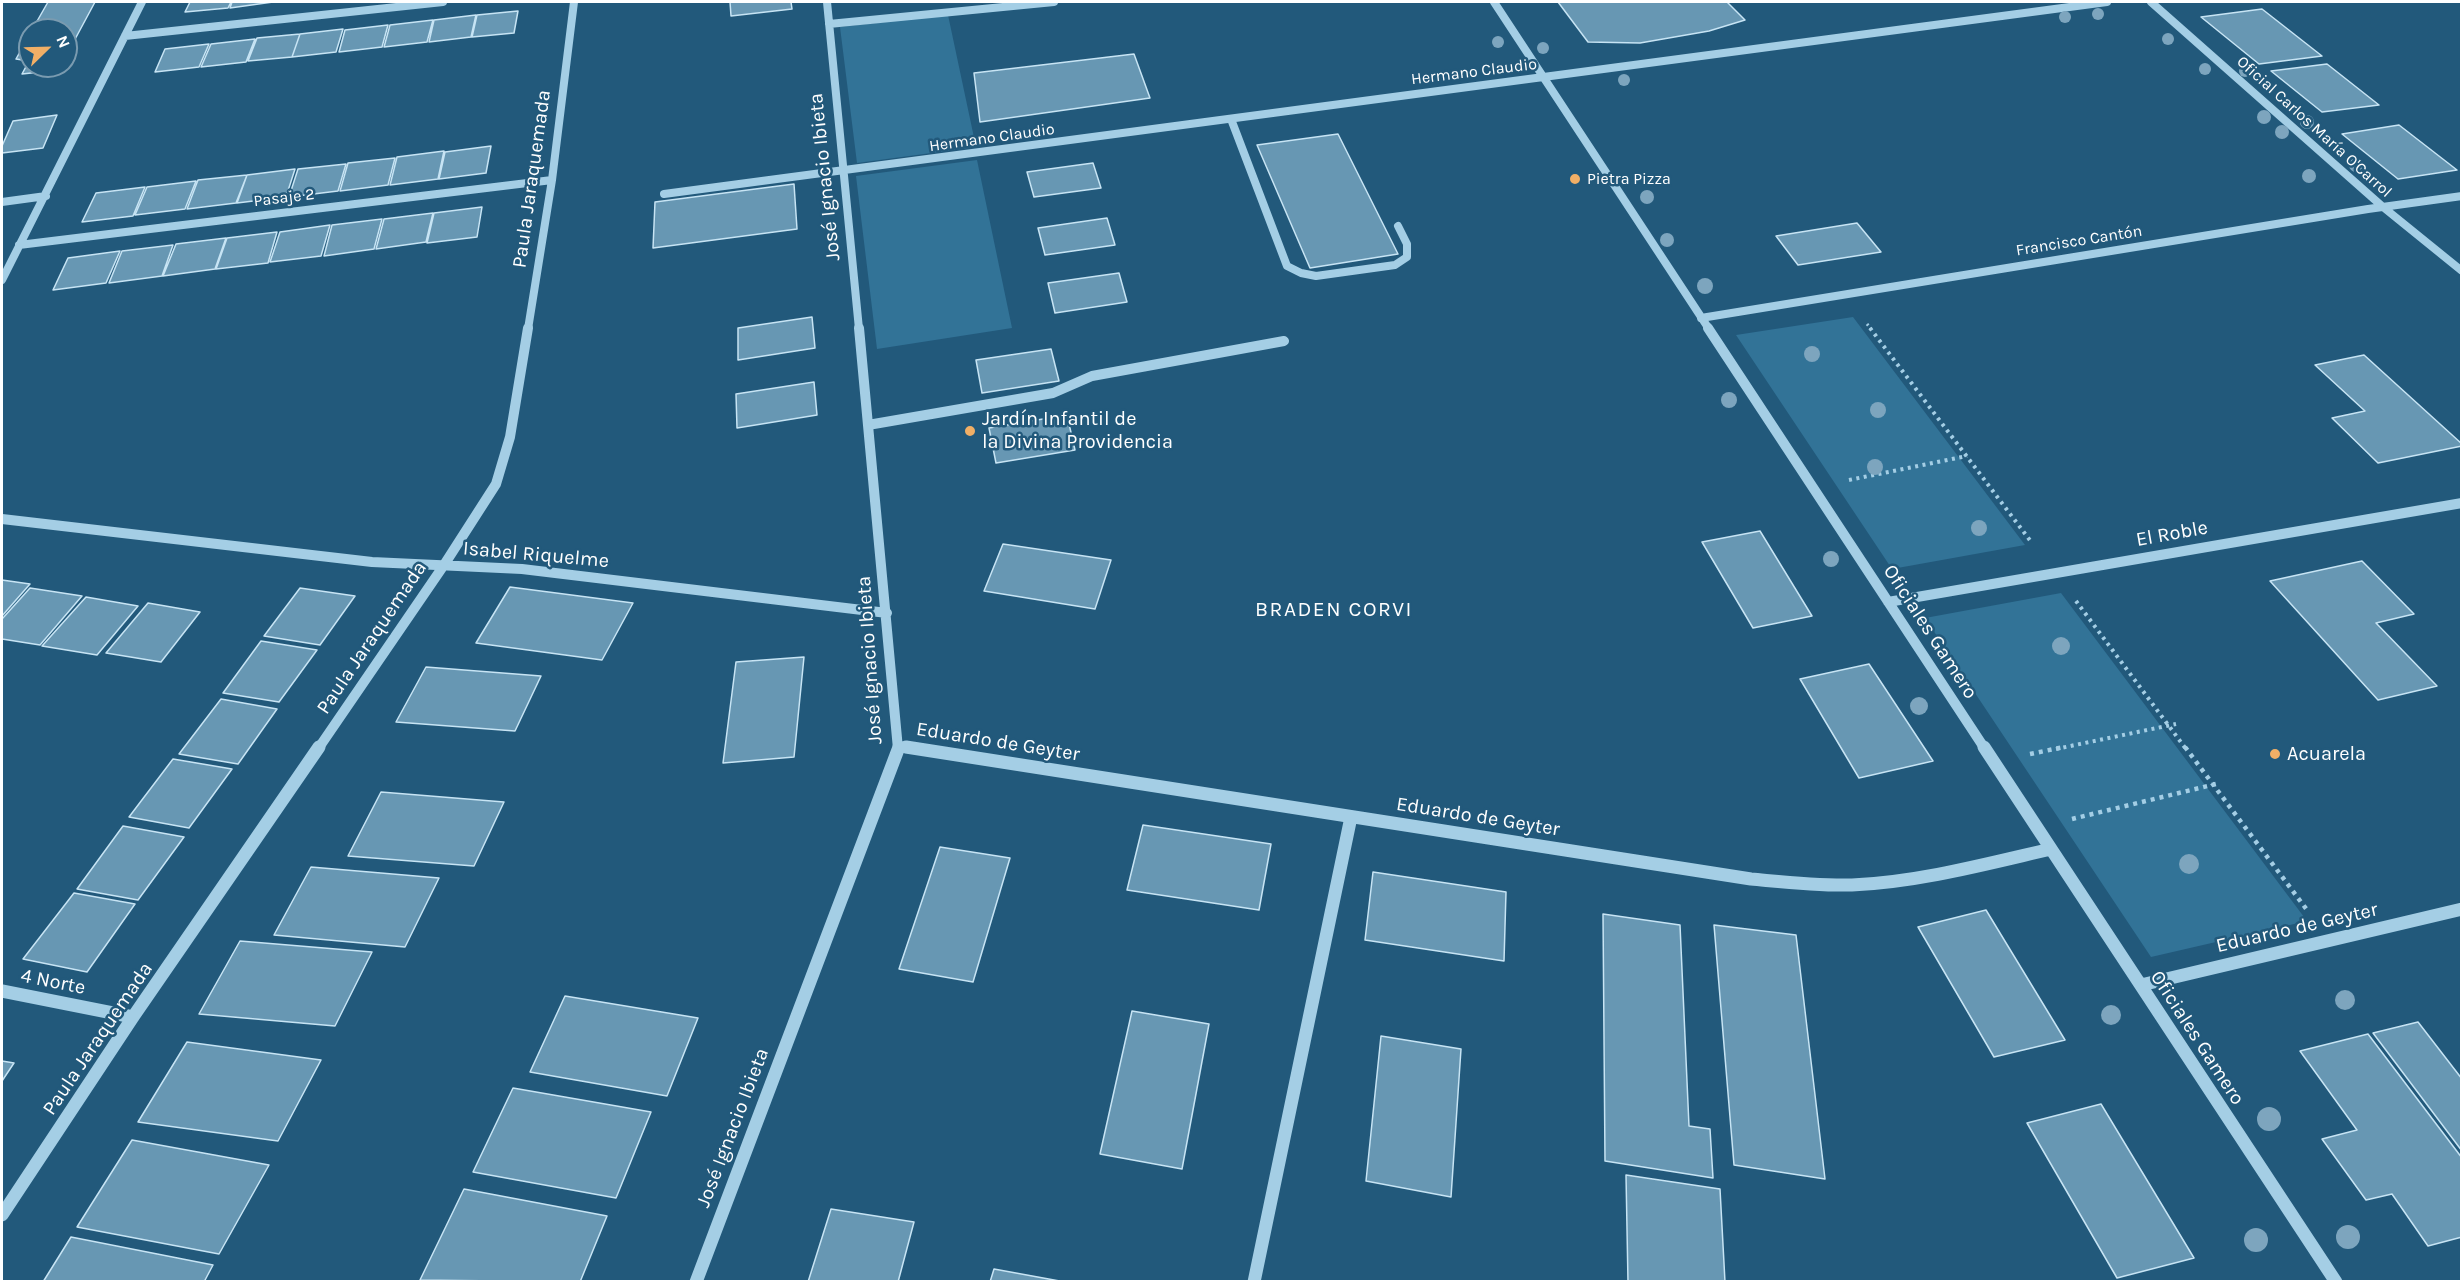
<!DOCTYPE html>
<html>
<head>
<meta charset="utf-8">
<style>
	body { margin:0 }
	#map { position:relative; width:2463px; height:1283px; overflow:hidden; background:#22597b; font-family:Karla,sans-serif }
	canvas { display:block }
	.frame { position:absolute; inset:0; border:3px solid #fff; pointer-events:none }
	.north { position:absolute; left:18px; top:18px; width:60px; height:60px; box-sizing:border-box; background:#22597b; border:2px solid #7a9bb0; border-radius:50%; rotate:67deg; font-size:16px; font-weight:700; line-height:24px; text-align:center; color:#fff }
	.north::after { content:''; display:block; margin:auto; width:21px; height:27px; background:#f1af66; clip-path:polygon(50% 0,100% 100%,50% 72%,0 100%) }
</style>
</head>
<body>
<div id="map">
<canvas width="2463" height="1283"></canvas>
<div class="frame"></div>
<div class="north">N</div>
</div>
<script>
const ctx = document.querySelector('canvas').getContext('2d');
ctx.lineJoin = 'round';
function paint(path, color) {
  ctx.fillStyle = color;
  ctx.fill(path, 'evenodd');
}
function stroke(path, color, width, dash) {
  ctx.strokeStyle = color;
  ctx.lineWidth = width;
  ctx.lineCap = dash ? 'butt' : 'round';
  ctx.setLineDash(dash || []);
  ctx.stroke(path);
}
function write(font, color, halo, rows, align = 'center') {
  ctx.font = font + ' Karla,sans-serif';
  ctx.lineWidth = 5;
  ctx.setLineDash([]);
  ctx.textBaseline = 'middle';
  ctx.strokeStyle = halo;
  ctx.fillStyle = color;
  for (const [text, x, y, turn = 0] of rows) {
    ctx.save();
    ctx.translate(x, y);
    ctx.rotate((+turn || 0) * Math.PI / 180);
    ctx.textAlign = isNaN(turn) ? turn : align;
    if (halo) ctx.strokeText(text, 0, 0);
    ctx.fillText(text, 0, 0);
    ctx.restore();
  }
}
const green = new Path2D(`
	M948,15L976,147L857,163L840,27Z
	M977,160L1012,328L877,349L856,176Z
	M1853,317L2025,545L1892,569L1736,335Z
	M2061,593L2307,921L2151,957L1925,618Z`);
const building = new Path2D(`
	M48,2H95L66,56V30H32Z
	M190,2H231L228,8L185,12Z
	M232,2H273L230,8Z
	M730,2H791L792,9L731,16Z
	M1558,2H1727L1745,20L1709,31L1640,43L1588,42Z
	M2262,9L2322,56L2259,64L2201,17Z
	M518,11L514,33L472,37L477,15Z
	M476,15L471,37L429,42L434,20Z
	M433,20L427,42L384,47L390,25Z
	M388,25L382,47L339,52L345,30Z
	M343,29L336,52L292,57L300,34Z
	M30,34V66H61L59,70L22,74L29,61L16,59Z
	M300,34L292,57L248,61L257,38Z
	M255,39L246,62L201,67L211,44Z
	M209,44L199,67L155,72L165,49Z
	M1134,54L1150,98L980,122L974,73Z
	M2327,64L2379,105L2322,112L2271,71Z
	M57,115L43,148L2,153V146L13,121Z
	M2399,125L2457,170L2398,179L2342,134Z
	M1338,134L1398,254L1310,268L1257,145Z
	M491,146L486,173L439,179L445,152Z
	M444,151L438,179L390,185L397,157Z
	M395,158L388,185L340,191L348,163Z
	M1093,163L1101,188L1034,197L1027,172Z
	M346,164L338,191L289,197L298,169Z
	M295,169L286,197L237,203L247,175Z
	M247,175L236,203L187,209L198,180Z
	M196,181L185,209L135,215L147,187Z
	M794,184L797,229L653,248L655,202Z
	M145,187L133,216L82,222L96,193Z
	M482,207L477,237L427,243L434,213Z
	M433,213L426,242L376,249L384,219Z
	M1107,218L1115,245L1045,255L1038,228Z
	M382,219L374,249L324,256L332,225Z
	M1857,223L1881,252L1798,265L1776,236Z
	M330,225L321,256L270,262L280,232Z
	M277,232L268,263L216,269L227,238Z
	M226,238L215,269L163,276L176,244Z
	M173,245L162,276L109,283L122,251Z
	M120,251L106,283L53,290L68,258Z
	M1119,273L1127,302L1055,313L1048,283Z
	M812,317L815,348L738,360V328Z
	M1051,349L1059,381L982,393L976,360Z
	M2364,355L2462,444V446L2378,463L2332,418L2365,411L2315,365Z
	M814,382L817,415L737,428L736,394Z
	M1067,415L1075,450L996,463L989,428Z
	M1760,531L1812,616L1753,628L1702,542Z
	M1003,544L1111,560L1095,609L984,591Z
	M2362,561L2414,614L2376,623L2437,686L2378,700L2270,581Z
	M2,580L30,584L2,616Z
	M510,587L633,603L602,660L476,643Z
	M30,588L82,596L40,645L2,639V619Z
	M300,588L355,596L320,645L264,636Z
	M86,597L138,606L97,655L42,646Z
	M148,603L200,612L161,662L106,653Z
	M261,641L317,650L279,702L223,693Z
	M804,657L794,757L723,763L736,662Z
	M1869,664L1933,761L1859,778L1800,679Z
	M426,667L541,676L515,731L396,722Z
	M221,699L277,709L238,764L179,754Z
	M173,759L232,769L189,828L129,817Z
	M381,792L504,802L474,866L348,856Z
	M1143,825L1271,844L1259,910L1127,890Z
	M123,826L184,837L138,900L77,889Z
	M940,847L1010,858L973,982L899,969Z
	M311,867L439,878L405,947L274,935Z
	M1373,872L1506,892L1504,961L1365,940Z
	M74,893L135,904L87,972L23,959Z
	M1986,910L2065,1040L1994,1057L1918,927Z
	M1603,914L1680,925L1689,1126L1710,1129L1713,1178L1605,1161Z
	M1714,925L1796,935L1825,1179L1734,1165Z
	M240,941L372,952L335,1026L199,1014Z
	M565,996L698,1018L667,1096L530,1072Z
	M1132,1011L1209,1024L1182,1169L1100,1154Z
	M2418,1022L2462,1079V1151L2373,1033Z
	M2368,1034L2462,1158V1237L2428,1246L2392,1194L2366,1200L2322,1139L2357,1130L2300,1051Z
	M1381,1036L1461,1049L1451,1197L1366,1181Z
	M187,1042L321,1060L278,1141L138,1122Z
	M2,1061L14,1063L2,1081Z
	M513,1088L651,1112L616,1198L473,1172Z
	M2101,1104L2194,1258L2117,1278L2027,1123Z
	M132,1140L269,1165L219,1254L77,1227Z
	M1626,1175L1720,1189L1725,1282H1628Z
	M464,1189L607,1216L580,1282L420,1280Z
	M831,1209L914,1222L898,1282H808Z
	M71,1237L213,1265L204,1282H43Z
	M994,1269L1065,1282H990Z`);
const pathFar2 = new Path2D(`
	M1867,324L1871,329`);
const pathFar1 = new Path2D(`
	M1870,328L2032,543
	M1849,480L1967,456
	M2076,601L2186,749
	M2056,749L2176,724`);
const path = new Path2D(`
	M2185,747L2307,910
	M2030,754L2064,747
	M2072,819L2220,783`);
const minorFar2 = new Path2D(`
	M827,2L859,329
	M1494,2L1709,329
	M2151,2L2383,207L2462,271
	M829,24L1054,2
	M125,36L443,2
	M1231,119L1287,266L1301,273L1316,276L1395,265L1407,257V244L1398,226
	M664,194L2107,2
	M2,202L46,196
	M19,245L552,180
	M2,280L142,2
	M1701,318L2368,209L2462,196
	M528,329L552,180L574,2`);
const minorFar1 = new Path2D(`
	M859,328L898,749
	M1708,328L1985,749
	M868,425L1053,393L1092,376L1284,341
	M2,519L372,562L522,569L887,613
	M1888,602L2462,503
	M899,746L916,749
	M318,749L444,565L496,484L510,437L528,328`);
const minor = new Path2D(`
	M906,747L1751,879C1784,882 1818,886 1852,885C1919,882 1986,864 2051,849
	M1984,747L2336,1282
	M2141,985L2462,909
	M2,991L133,1017
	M2,1215L133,1017L319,747
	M696,1282L899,747
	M1254,1282L1351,817`);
const trees = [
	[2098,14,6],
	[2065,17,6],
	[2168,39,6],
	[1498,42,6],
	[1543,48,6],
	[2205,69,6],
	[2245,71,6],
	[1624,80,6],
	[2264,117,7],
	[2307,122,7],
	[2282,132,7],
	[2356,165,7],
	[2309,176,7],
	[1647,197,7],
	[1667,240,7],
	[1705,286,8],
	[1812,354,8],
	[1729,400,8],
	[1878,410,8],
	[1875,467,8],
	[1979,528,8],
	[1831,559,8],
	[2061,646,9],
	[1919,706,9],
	[2189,864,10],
	[2345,1000,10],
	[2111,1015,10],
	[2269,1119,12],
	[2348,1237,12],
	[2256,1240,12]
];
const markers = [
	[1575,179,6,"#f1af66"],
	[970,431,6,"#f1af66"],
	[2275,754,6,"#f1af66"]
];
const farStreetnames = [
	["Hermano Claudio",1474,72,-7],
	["Oficial Carlos María O'Carrol",2314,127,42],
	["Hermano Claudio",992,138,-8],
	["Pasaje 2",284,198,-7],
	["Francisco Cantón",2079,241,-9]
];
const farPoinames = [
	["Pietra Pizza",1587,179]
];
const streetNames = [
	["José Ignacio Ibieta",825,177,-96],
	["Paula Jaraquemada",532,179,-82],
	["El Roble",2172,534,-10],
	["Isabel Riquelme",536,555,5],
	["Oficiales Gamero",1930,632,57],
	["Paula Jaraquemada",372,638,-56],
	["José Ignacio Ibieta",870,660,-94],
	["Eduardo de Geyter",998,742,9],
	["Eduardo de Geyter",1478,817,9],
	["Eduardo de Geyter",2297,928,-13],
	["4 Norte",53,982,11],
	["Oficiales Gamero",2197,1038,57],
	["Paula Jaraquemada",98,1039,-56],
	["José Ignacio Ibieta",733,1128,-69]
];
const poiNames = [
	["Jardín Infantil de",982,419],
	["la Divina Providencia",982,442],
	["Acuarela",2287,754]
];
const neighbourhoodNames = [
	["BRADEN CORVI",1334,610]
];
paint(green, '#327397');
paint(building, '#6797b3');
stroke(building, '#c7e4f4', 1.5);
stroke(pathFar2, '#a4cee5', 3, [2, 3]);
stroke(pathFar1, '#a4cee5', 4, [3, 4.5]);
stroke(path, '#a4cee5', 4.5, [4, 5]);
stroke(minorFar2, '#a4cee5', 8);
stroke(minorFar1, '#a4cee5', 10);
stroke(minor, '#a4cee5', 13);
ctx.fillStyle = '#7da5be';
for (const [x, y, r] of trees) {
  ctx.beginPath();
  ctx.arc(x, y, r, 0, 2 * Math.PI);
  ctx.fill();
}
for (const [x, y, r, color] of markers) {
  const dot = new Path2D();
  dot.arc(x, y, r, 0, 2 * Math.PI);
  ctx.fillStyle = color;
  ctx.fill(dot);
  stroke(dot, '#22597b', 2);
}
write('16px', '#fff', '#22597b', farStreetnames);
write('16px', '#fff', '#22597b', farPoinames, 'left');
write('20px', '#fff', '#22597b', streetNames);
write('20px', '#fff', '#22597b', poiNames, 'left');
ctx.letterSpacing = '1.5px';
write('21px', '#fff', '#22597b', neighbourhoodNames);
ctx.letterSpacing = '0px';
</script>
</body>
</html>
